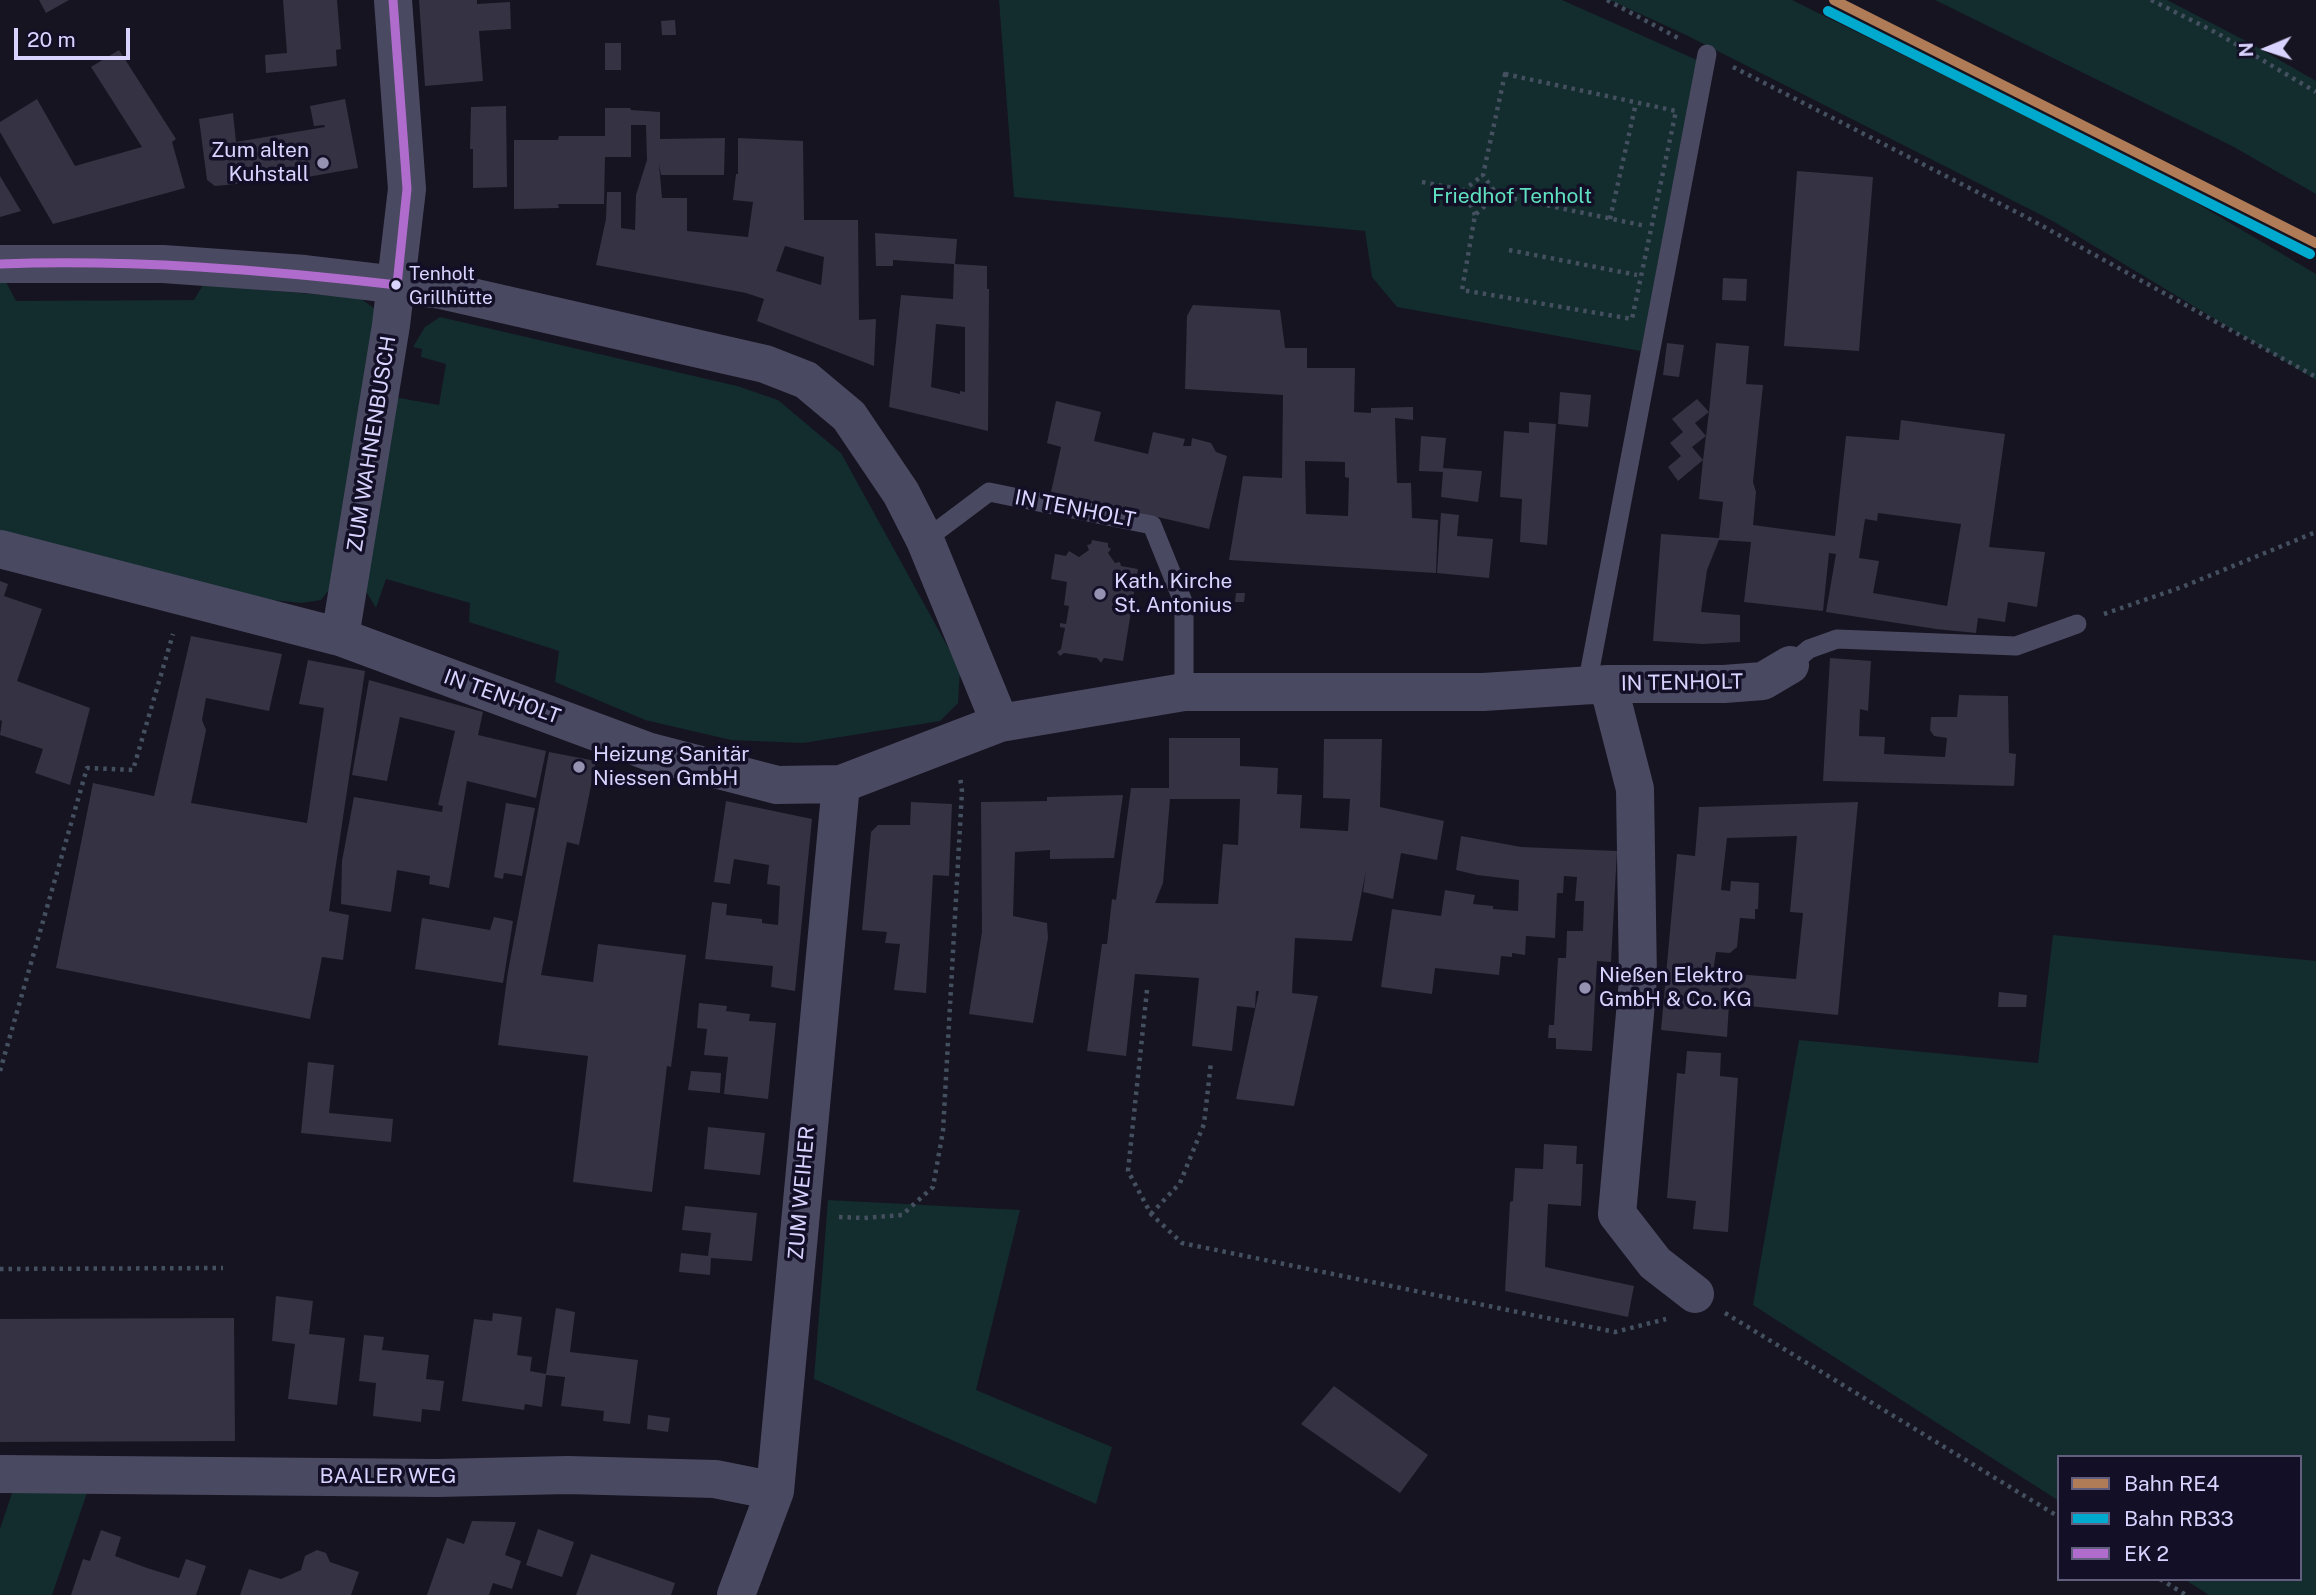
<!DOCTYPE html>
<html>
<head>
<meta charset="utf-8">
<style>
	body { margin:0 }
	#map { position:relative; width:2316px; height:1595px; overflow:hidden; background:#161421; font-family:"Public Sans",sans-serif }
	canvas { display:block }
	.legend { position:absolute; left:2057px; top:1455px; width:245px; height:126px; box-sizing:border-box; background:#130f26; border:2px solid #625e7d; margin:0; padding:9px 12px; list-style:none; font-size:21px; color:#d9d4ff }
	.legend li { display:flex; align-items:center; gap:14px; height:35px }
	.legend b { width:35px; border:2px solid #625e7d }
	.north { position:absolute; left:2232px; top:14px; width:70px; height:70px; -webkit-text-stroke:5px #130f26; paint-order:stroke; rotate:268deg; font-size:19px; font-weight:700; line-height:28px; text-align:center; color:#d9d4ff }
	.north::after { content:''; display:block; margin:auto; width:24px; height:32px; background:#d9d4ff; clip-path:polygon(50% 0,100% 100%,50% 72%,0 100%) }
	.scale { position:absolute; left:14px; top:28px; width:116px; height:32px; box-sizing:border-box; border:4px solid #d9d4ff; border-top:0; padding-left:9px; font-size:21px; line-height:24px; white-space:nowrap; color:#d9d4ff; -webkit-text-stroke:5px #130f26; paint-order:stroke }
</style>
</head>
<body>
<div id="map">
<canvas width="2316" height="1595"></canvas>
<ul class="legend">
<li><b style="height:9px;background:#b07c57"></b>Bahn RE4</li>
<li><b style="height:9px;background:#00a9ce"></b>Bahn RB33</li>
<li><b style="height:9px;background:#b06ccc"></b>EK 2</li>
</ul>
<div class="north">N</div>
<div class="scale">20 m</div>
</div>
<script>
const ctx = document.querySelector('canvas').getContext('2d');
ctx.lineJoin = 'round';
function paint(path, color) {
  ctx.fillStyle = color;
  ctx.fill(path, 'evenodd');
}
function stroke(path, color, width, dash) {
  ctx.strokeStyle = color;
  ctx.lineWidth = width;
  ctx.lineCap = dash ? 'butt' : 'round';
  ctx.setLineDash(dash || []);
  ctx.stroke(path);
}
function write(font, color, halo, rows, align = 'center') {
  ctx.font = font + ' "Public Sans",sans-serif';
  ctx.lineWidth = 7;
  ctx.setLineDash([]);
  ctx.textBaseline = 'middle';
  ctx.strokeStyle = halo;
  ctx.fillStyle = color;
  for (const [text, x, y, turn = 0] of rows) {
    ctx.save();
    ctx.translate(x, y);
    ctx.rotate((+turn || 0) * Math.PI / 180);
    ctx.textAlign = isNaN(turn) ? turn : align;
    if (halo) ctx.strokeText(text, 0, 0);
    ctx.fillText(text, 0, 0);
    ctx.restore();
  }
}
const green = new Path2D(`
	M999,0H1562L1697,60L1641,351L1397,307L1372,277L1365,231L1014,197Z
	M1610,0H1792L2166,185L2316,274V380L2051,220L1686,35Z
	M1935,0H2167L2250,43L2316,81V194L2232,146Z
	M6,282L16,301L194,300L203,285L360,298L375,309L332,586L321,600L302,603L271,600L0,536V283Z
	M440,317L737,386L778,400L841,453L960,669L958,703L940,721L803,743L731,740L645,720L555,682L559,651L469,622L470,603L386,579L376,608L364,588L394,397L439,405L446,364L421,357L422,349L413,347L425,327Z
	M2053,935L2316,961V1595H2209L2184,1579H2300V1457H2059V1501L1753,1305L1799,1040L2038,1063Z
	M828,1200L1020,1210L976,1390L1112,1447L1096,1504L814,1379Z
	M12,1493H87L52,1595H0V1529Z`);
const building = new Path2D(`
	M39,0H69L46,13Z
	M283,0H337L341,49L336,50L337,66L266,73L265,55L287,53Z
	M419,0H477V4L510,2L511,29L479,31L483,81L425,86Z
	M675,20L676,35H662L661,21Z
	M605,43H621V70H605Z
	M119,50L176,139L172,142L185,188L53,224L0,132V122L37,99L75,166L142,147L91,67Z
	M345,99L358,168L302,178L215,186L207,180L199,119L233,113L236,142L325,127L324,125L314,126L310,106Z
	M506,106L507,187L473,188V149H470L471,107Z
	M605,108H630L631,110L660,112V139L725,138L724,175H661L659,164L662,198H687V231L748,237L753,202L733,200L736,174H738V138L803,141L804,220H858L859,320L876,319L874,366L757,321L764,299L746,293L596,265L606,219L607,192H621V228L635,230L636,195L647,160L646,125H631V157H605L604,204H558L559,208L514,209V140H558L559,136H605ZM785,246L824,257L821,285L776,271Z
	M1797,171L1873,177L1859,351L1784,346Z
	M0,176L21,211L0,217Z
	M875,233L957,239L955,264L987,266V289H989L988,431L889,407L901,295L953,299L954,264L893,260V266H876ZM936,324L965,327V392L960,391V394L931,387Z
	M1723,278L1747,279L1746,301L1722,300Z
	M1193,305L1280,310L1285,348H1307V368H1355L1354,412L1371,413V408L1413,407V420L1395,418L1397,483H1411L1412,518L1438,520L1436,573L1229,560L1243,476L1282,478L1283,395L1185,389L1187,316ZM1305,461L1345,462V477L1349,478L1348,516L1306,514Z
	M1667,343L1684,345L1679,377L1663,375Z
	M1716,343L1749,346L1746,384L1763,385L1753,482L1756,492L1753,525L1835,536L1846,436L1899,440L1901,420L2005,434L1989,547L2045,552L2037,607L2008,602L2005,622L1978,618L1976,633L1936,629L1826,612L1836,554L1829,553L1823,611L1744,602L1751,542L1719,540L1707,570L1701,612L1740,615V642L1703,644L1653,641L1661,534L1719,538L1723,502L1699,499L1703,460L1678,481L1668,467L1681,456L1670,443L1683,432L1672,419L1697,399L1709,412ZM1709,412L1706,436L1695,423ZM1706,436L1703,460L1692,447ZM1878,513L1961,524L1947,606L1873,593L1879,561L1859,558L1865,519L1877,521Z
	M1560,392L1591,395L1588,427L1558,424Z
	M1056,401L1101,412L1094,441L1148,454L1153,432L1185,439L1183,446H1191L1192,438L1211,443L1216,452L1227,456L1209,529L1051,492L1061,447L1047,443Z
	M1529,422L1556,424L1547,545L1520,542L1522,499L1500,497L1504,431L1529,433Z
	M1421,436L1446,438L1443,468L1482,471L1478,502L1441,497L1443,472L1419,471Z
	M1441,513L1459,515L1457,536L1493,539L1489,578L1437,573Z
	M1092,540L1108,543V547L1111,549L1108,553L1115,563L1120,562L1121,566L1138,569L1123,661L1104,658L1101,663L1097,658L1064,653L1060,656L1057,652L1061,649L1065,628L1060,627V623L1066,624L1069,606L1064,605L1067,582L1051,579L1055,554L1066,556L1069,551L1079,557L1089,550L1087,545L1091,544Z
	M0,581L8,584L4,596L42,609L17,681L90,708L70,785L35,773L43,749L0,735L2,721L0,720Z
	M1236,593H1245L1244,602H1235Z
	M191,636L282,654L269,711L206,698L202,720L206,730L191,803L307,823L324,708L299,704L308,660L365,671L329,911L349,915L343,960L322,957L310,1019L56,968L93,783L154,796Z
	M1830,658L1871,661L1868,711L1860,709L1859,736L1885,737L1884,754L1945,757L1947,738L1934,736L1930,730L1931,717H1957L1959,695L2008,696L2009,753L2016,754L2014,786L1823,781Z
	M369,680L483,712L478,735L546,751L536,798L467,781L449,888L429,884L430,876L397,870L391,912L341,904L342,861L354,797L442,812L443,806L438,805L455,731L400,717L387,781L352,775Z
	M1169,738H1240V766L1278,768L1277,794L1302,795L1300,828L1348,831L1350,799L1323,798L1324,739H1382L1380,807L1444,821L1437,860L1401,853L1393,899L1363,892L1366,871L1352,941L1295,938L1292,993L1318,996L1294,1106L1236,1099L1259,991H1256L1255,1008L1237,1006L1232,1051L1192,1046L1199,978L1135,974L1126,1056L1087,1051L1102,944H1107L1112,899L1116,900L1131,788H1169ZM1170,799H1240L1238,845L1223,844L1218,904L1155,903L1163,883Z
	M549,752L596,761L579,845L567,842L541,975L593,982L598,944L686,955L671,1067L667,1066L652,1192L573,1182L588,1056L498,1045L508,971Z
	M1123,795L1114,858L1050,859V850L1015,852L1013,916L1047,923L1048,938L1033,1023L969,1014L982,932L981,802L1047,801V797Z
	M726,801L812,819L795,991L771,987L773,966L705,959L712,902L727,904L726,915L762,919V923L778,925L780,886L767,884L769,865L734,859L730,884L714,882Z
	M911,802L952,804L949,876L933,875L926,993L894,990L900,944L885,943L887,932L862,930L871,832L878,825H910Z
	M1858,802L1838,1015L1729,1004L1727,1037L1661,1030L1677,854L1695,856L1699,807ZM1797,836L1790,912L1803,913L1796,979L1713,972L1716,952L1730,953L1737,947L1740,918L1755,919V909H1758L1759,883L1731,881L1730,891L1721,890L1727,838Z
	M506,803L535,808L522,876L504,873L503,879L494,877Z
	M1461,836L1521,847L1617,851L1611,962L1597,961L1592,1051L1556,1049V1038H1548L1549,1025H1554L1558,958H1566L1567,931H1583L1584,901H1575L1577,877L1564,876L1563,893H1557L1555,938L1526,936L1525,955L1512,953V957L1501,956L1499,975L1435,968L1432,994L1381,987L1392,909L1441,916L1445,890L1475,895L1473,904L1493,906V909L1518,911L1519,880L1477,875L1456,870Z
	M494,917L513,921L503,983L415,969L422,918L490,930Z
	M1999,992L2027,995L2026,1007H1998Z
	M699,1003L727,1006L726,1011L750,1014L749,1021L776,1023L768,1099L724,1094L728,1057L704,1055L707,1029L697,1028Z
	M1687,1051L1721,1053L1720,1076L1738,1078L1728,1232L1693,1229L1696,1201L1667,1198L1677,1073L1685,1074Z
	M308,1062L334,1065L329,1113L393,1119L391,1142L301,1133Z
	M691,1071L721,1073L720,1093L688,1090Z
	M708,1127L765,1133L760,1175L704,1169Z
	M1544,1144L1577,1146L1576,1164H1583L1581,1206L1548,1204L1545,1267L1634,1286L1628,1317L1505,1291L1510,1202L1513,1201L1515,1168L1543,1169Z
	M685,1206L757,1213L752,1261L711,1258L710,1275L679,1272L681,1253L708,1256L711,1233L682,1230Z
	M276,1296L313,1301L309,1334L345,1338L337,1405L288,1399L295,1344L272,1341Z
	M556,1308L575,1312L570,1352L638,1360L630,1424L603,1421L604,1411L561,1406L565,1377L546,1375L542,1407L525,1404L524,1410L462,1401L474,1319L492,1321L493,1313L522,1317L517,1355L532,1357L530,1371L546,1374Z
	M234,1318L235,1441L0,1442V1319Z
	M364,1335L384,1337L382,1350L429,1355L426,1379L444,1381L440,1411L422,1409L421,1422L373,1416L376,1383L359,1381Z
	M1334,1386L1428,1455L1400,1493L1301,1424Z
	M648,1415L670,1418L668,1432L647,1429Z
	M472,1521L516,1522L505,1555L521,1561L512,1589L493,1583L489,1595H427L447,1538L464,1544Z
	M538,1529L574,1542L562,1577L526,1565Z
	M101,1530L121,1537L115,1556L147,1568L179,1578L186,1559L206,1566L196,1595H71L83,1559L90,1561Z
	M317,1550L326,1553L330,1562L359,1572L351,1595H240L249,1569L281,1579L301,1570L305,1556Z
	M591,1554L675,1583L671,1595H576Z`);
const path = new Path2D(`
	M1607,0L1682,40
	M2151,0L2217,33L2316,92
	M1733,67L2026,217L2316,377
	M1505,74L1676,111L1632,319L1462,290L1475,215L1497,195L1483,175Z
	M1422,182L1464,190
	M1497,195L1646,226
	M1475,215L1464,190L1483,175
	M1610,219L1636,103
	M1509,250L1637,275
	M2104,614L2182,587L2316,532
	M1147,990L1128,1171L1151,1214L1182,1243L1615,1332L1666,1319
	M0,1071L87,768L133,770L173,634
	M1151,1214L1180,1183L1204,1124L1211,1062
	M839,1217L864,1218L902,1215L933,1187L943,1131L962,791L960,777
	M0,1269L223,1268
	M1725,1313L2059,1517
	M2160,1579L2186,1595`);
const lane = new Path2D(`
	M925,540L989,492L1152,525L1184,604V692
	M1790,665L1809,649L1837,639L2016,646L2077,624
	M1587,685L1707,54`);
const street = new Path2D(`
	M0,264H163L305,274L441,290L765,364L806,380L849,416L901,493L925,540L1000,723L1184,692H1483L1608,684H1724L1763,681L1790,665
	M0,549L340,637L650,752L777,785L841,784L1000,723
	M340,637L391,325L407,189L393,0
	M1608,684L1635,789L1638,980L1617,1214L1655,1263L1695,1294
	M0,1474L437,1478L568,1475L715,1479L775,1491
	M736,1595L775,1491L841,784`);
const bus1 = new Path2D(`
	M393,0L407,189L397,285
	M0,264C133,259 265,270 397,285`);
const rail1 = new Path2D(`
	M1834,0L2316,243`);
const rail2 = new Path2D(`
	M1828,11L2310,254`);
const markers = [
	[323,163,7,"#9591b1"],
	[396,285,6,"#d9d4ff"],
	[1100,594,7,"#9591b1"],
	[579,767,7,"#9591b1"],
	[1585,988,7,"#9591b1"]
];
const busNames = [
	["Tenholt",409,274],
	["Grillhütte",409,298]
];
const poiNames = [
	["Zum alten",309,151,"right"],
	["Kuhstall",309,175,"right"],
	["Kath. Kirche",1114,582],
	["St. Antonius",1114,606],
	["Heizung Sanitär",593,755],
	["Niessen GmbH",593,779],
	["Nießen Elektro",1599,976],
	["GmbH & Co. KG",1599,1000]
];
const parkNames = [
	["Friedhof Tenholt",1512,197]
];
const streetNames = [
	["ZUM WAHNENBUSCH",372,444,-81],
	["IN TENHOLT",1075,509,11],
	["IN TENHOLT",1682,683,-1],
	["IN TENHOLT",502,697,20],
	["ZUM WEIHER",802,1193,-85],
	["BAALER WEG",388,1477]
];
paint(green, '#132c2d');
paint(building, '#343243');
stroke(path, '#44505f', 4.5, [3.5, 5]);
stroke(lane, '#4a4962', 19);
stroke(street, '#4a4962', 38);
stroke(bus1, '#b06ccc', 9);
stroke(rail1, '#b07c57', 10);
stroke(rail2, '#00a9ce', 10);
for (const [x, y, r, color] of markers) {
  const dot = new Path2D();
  dot.arc(x, y, r, 0, 2 * Math.PI);
  ctx.fillStyle = color;
  ctx.fill(dot);
  stroke(dot, '#130f26', 2.5);
}
write('19px', '#d9d4ff', '#130f26', busNames, 'left');
write('21px', '#d9d4ff', '#130f26', poiNames, 'left');
write('21px', '#5fe0c0', '#130f26', parkNames);
write('21px', '#d9d4ff', '#130f26', streetNames);
</script>
</body>
</html>
